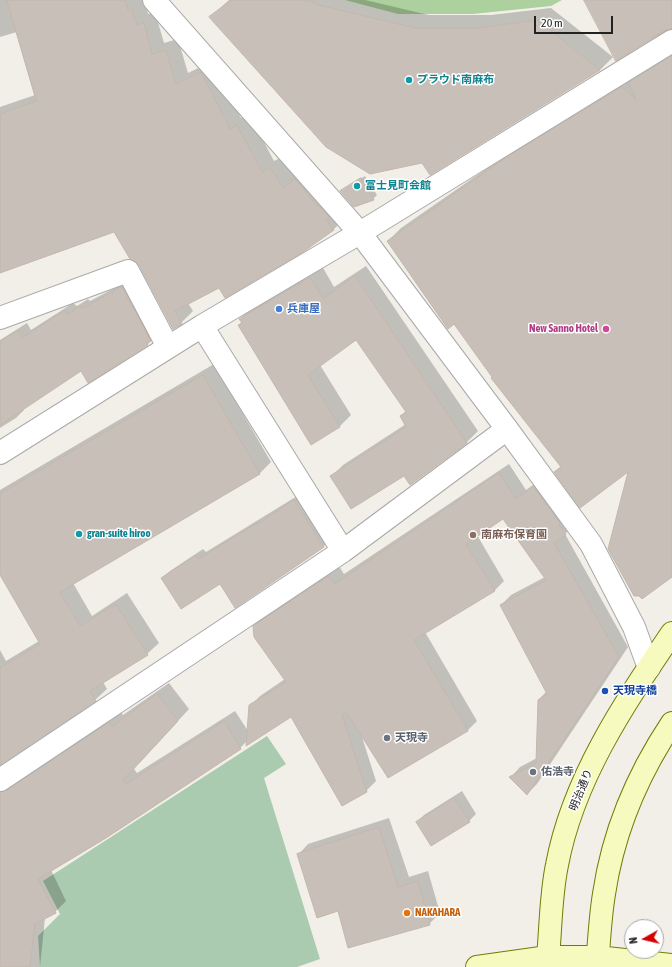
<!DOCTYPE html>
<html>
<head>
<meta charset="utf-8">
<style>
	body { margin:0 }
	#map { position:relative; width:672px; height:967px; overflow:hidden; background:#f2efe9; font-family:"Asap Condensed",sans-serif }
	canvas { display:block }
	.north { position:absolute; left:624px; top:919px; width:40px; height:40px; box-sizing:border-box; background:#fff; border:1px solid #a7a7a7; border-radius:50%; rotate:262deg; font-size:11px; font-weight:700; line-height:16px; text-align:center; color:#222 }
	.north::after { content:''; display:block; margin:auto; width:14px; height:18px; background:#d40000; clip-path:polygon(50% 0,100% 100%,50% 72%,0 100%) }
	.scale { position:absolute; left:534px; top:16px; width:79px; height:18px; box-sizing:border-box; border:2px solid #222; border-top:0; padding-left:5px; font-size:12px; line-height:14px; white-space:nowrap; color:#222; -webkit-text-stroke:3px #fff; paint-order:stroke }
</style>
</head>
<body>
<div id="map">
<canvas width="672" height="967"></canvas>
<div class="north">N</div>
<div class="scale">20 m</div>
</div>
<script>
const ctx = document.querySelector('canvas').getContext('2d');
ctx.lineJoin = 'round';
function paint(path, color) {
  ctx.fillStyle = color;
  ctx.fill(path, 'evenodd');
}
function stroke(path, color, width, dash) {
  ctx.strokeStyle = color;
  ctx.lineWidth = width;
  ctx.lineCap = dash ? 'butt' : 'round';
  ctx.setLineDash(dash || []);
  ctx.stroke(path);
}
function write(font, color, halo, rows, align = 'center') {
  ctx.font = font + ' "Asap Condensed","Noto Sans JP",sans-serif';
  ctx.lineWidth = 3;
  ctx.setLineDash([]);
  ctx.textBaseline = 'middle';
  ctx.strokeStyle = halo;
  ctx.fillStyle = color;
  for (const [text, x, y, turn = 0] of rows) {
    ctx.save();
    ctx.translate(x, y);
    ctx.rotate((+turn || 0) * Math.PI / 180);
    ctx.textAlign = isNaN(turn) ? turn : align;
    if (halo) ctx.strokeText(text, 0, 0);
    ctx.fillText(text, 0, 0);
    ctx.restore();
  }
}
const forest = new Path2D(`
	M345,0H562L551,6L473,14H398Z`);
const cemetery = new Path2D(`
	M267,736L286,764L264,778L320,959L297,967H40L38,936L60,914L43,881Z`);
const shadow = new Path2D(`
	M0,0H145L148,14L155,12L164,43L178,39L188,73L213,61L241,118L249,114L274,161L282,157L295,177L308,168L345,218L333,230L188,303L193,311L181,323L115,231L0,272V107L35,95L17,32L0,37Z
	M229,0H365L429,15H491L551,8L613,57L600,70L422,162L210,17Z
	M585,0H672V28L616,59Z
	M672,52V576L629,469L555,472L561,466L454,323L388,241L401,228L522,144Z
	M365,176L377,195L373,199L345,188Z
	M322,266L334,287L366,266L478,431L467,442L410,484L404,475L332,476L343,465L406,424L401,416L406,411L357,338L320,365L351,415L339,427L239,325L243,322L240,319L252,307Z
	M130,280L155,337L147,345L82,370L23,408L24,410L16,418L0,428V340L27,323L31,330L73,303L77,306L88,299L90,301Z
	M214,364L271,462L260,473L73,583L92,616L127,593L159,643L147,654L103,682L107,689L95,700L0,764V650L6,661L39,641L0,573V490Z
	M509,464L526,490L544,477L575,524L565,534L628,647L537,784L527,794L511,777L520,767L537,758L538,700L547,691L501,605L511,595L545,577L503,517L477,535L504,581L494,591L425,632L477,721L467,731L362,737L376,781L366,791L291,715L247,741L240,748L51,870L66,901L55,912L45,918L40,967H0V774L121,712L123,715L169,683L189,709L134,769L137,773L235,711L248,731L250,706L260,696L285,679L254,626L264,616L339,566L344,574Z
	M302,493L331,539L324,546L235,607L220,582L162,578L170,571L203,549L206,552Z
	M462,791L476,814L469,821L417,822L424,815Z
	M389,818L409,877L428,871L440,913L429,924L339,910L298,855L308,844Z`);
const building = new Path2D(`
	M7,0H125L128,10L132,9L137,25L144,23L152,54L166,50L176,84L201,72L230,129L237,125L262,172L270,167L283,188L295,179L317,206L318,205L329,217L326,219L334,230L303,252L225,298L219,288L175,311L182,324L173,329L139,265L130,259L114,232L0,273V114L36,101Z
	M232,0H308L319,5L415,28H477L537,20L600,70L430,175L422,163L370,174L326,147L209,17Z
	M584,0H672V29L665,30L616,61Z
	M672,56V577L642,599L639,596H634L608,549L628,472L580,508L554,472L561,467L491,378L492,377L454,324L448,329L387,241L508,156L621,87L636,99L628,83Z
	M361,178L374,200L354,207L340,191Z
	M355,276L467,443L410,485L404,476L351,509L330,476L406,427L400,416L406,412L356,340L308,375L340,427L311,445L238,325L242,323L239,319L310,277L323,298Z
	M122,287L151,341L146,343L148,345L88,383L81,371L0,425V342L18,330L23,337L64,311L68,314L80,306L82,308Z
	M203,375L260,474L60,592L80,626L116,604L148,655L90,691L96,701L0,765V668L40,644L0,575V494Z
	M499,473L516,499L533,486L560,523L559,525L566,535L554,543L619,657L527,795L509,777L536,763L538,700L547,694L500,605L546,580L503,519L466,544L495,591L414,640L468,731L388,778L347,713L342,715L367,792L342,806L291,717L246,746L249,705L286,682L254,637L253,626L328,576L334,584Z
	M294,500L324,547L235,608L220,584L181,609L161,578L196,555L198,559L257,523V524Z
	M157,694L178,721L123,780L126,784L224,721L241,749L106,838L38,879L56,913L35,924L30,967H0V792L7,790L109,722L112,726Z
	M454,798L470,822L431,846L416,822Z
	M379,827L398,887L418,881L430,925L348,948L338,911L317,918L297,854Z`);
const minor = new Path2D(`
	M154,0L360,233L507,429L591,544L634,627L649,668
	M0,318L128,271L168,347
	M202,326L343,551
	M0,453L202,326L368,228L672,41
	M0,780L343,551L507,429`);
const secondary = new Path2D(`
	M477,967L548,957H597L672,965
	M547,967C551,933 550,898 557,865C573,779 624,704 672,633
	M597,967C599,943 600,918 604,894C613,833 638,774 672,723`);
const markers = [
	[409,80,4,"#0f9aa8"],
	[357,186,4,"#0f9aa8"],
	[279,309,4,"#3f7fe0"],
	[606,329,4,"#d1479c"],
	[79,534,4,"#0f9aa8"],
	[473,535,4,"#8d6e63"],
	[605,691,4,"#1a4fb4"],
	[387,738,4,"#6b7280"],
	[533,772,4,"#6b7280"],
	[407,913,4,"#e8710a"]
];
const cultureNames = [
	["プラウド南麻布",417,80],
	["富士見町会館",365,186],
	["gran-suite hiroo",87,534]
];
const shopNames = [
	["兵庫屋",287,309]
];
const hotelNames = [
	["New Sanno Hotel",598,329]
];
const educationNames = [
	["南麻布保育園",481,535]
];
const transitNames = [
	["天現寺橋",613,691]
];
const worshipNames = [
	["天現寺",395,738],
	["佑浩寺",541,772]
];
const streetNames = [
	["明治通り",581,790,-68]
];
const foodNames = [
	["NAKAHARA",415,913]
];
paint(forest, '#add19e');
paint(cemetery, '#aacbaf');
paint(shadow, '#0003');
paint(building, '#c7bfb8');
stroke(building, '#c4b6ab', 1);
stroke(minor, '#a9a9a9', 24);
stroke(secondary, '#707d05', 24);
stroke(minor, '#fff', 22);
stroke(secondary, '#f7fabf', 22);
for (const [x, y, r, color] of markers) {
  const dot = new Path2D();
  dot.arc(x, y, r, 0, 2 * Math.PI);
  ctx.fillStyle = color;
  ctx.fill(dot);
  stroke(dot, '#fff', 1.5);
}
write('bold 11px', '#0d838f', '#fff', cultureNames, 'left');
write('bold 11px', '#366cbe', '#fff', shopNames, 'left');
write('bold 11px', '#b23c85', '#fff', hotelNames, 'right');
write('bold 11px', '#785e54', '#fff', educationNames, 'left');
write('bold 11px', '#164399', '#fff', transitNames, 'left');
write('bold 11px', '#5b616d', '#fff', worshipNames, 'left');
write('11px', '#222', '#fff', streetNames);
write('bold 11px', '#c56008', '#fff', foodNames, 'left');
</script>
</body>
</html>
